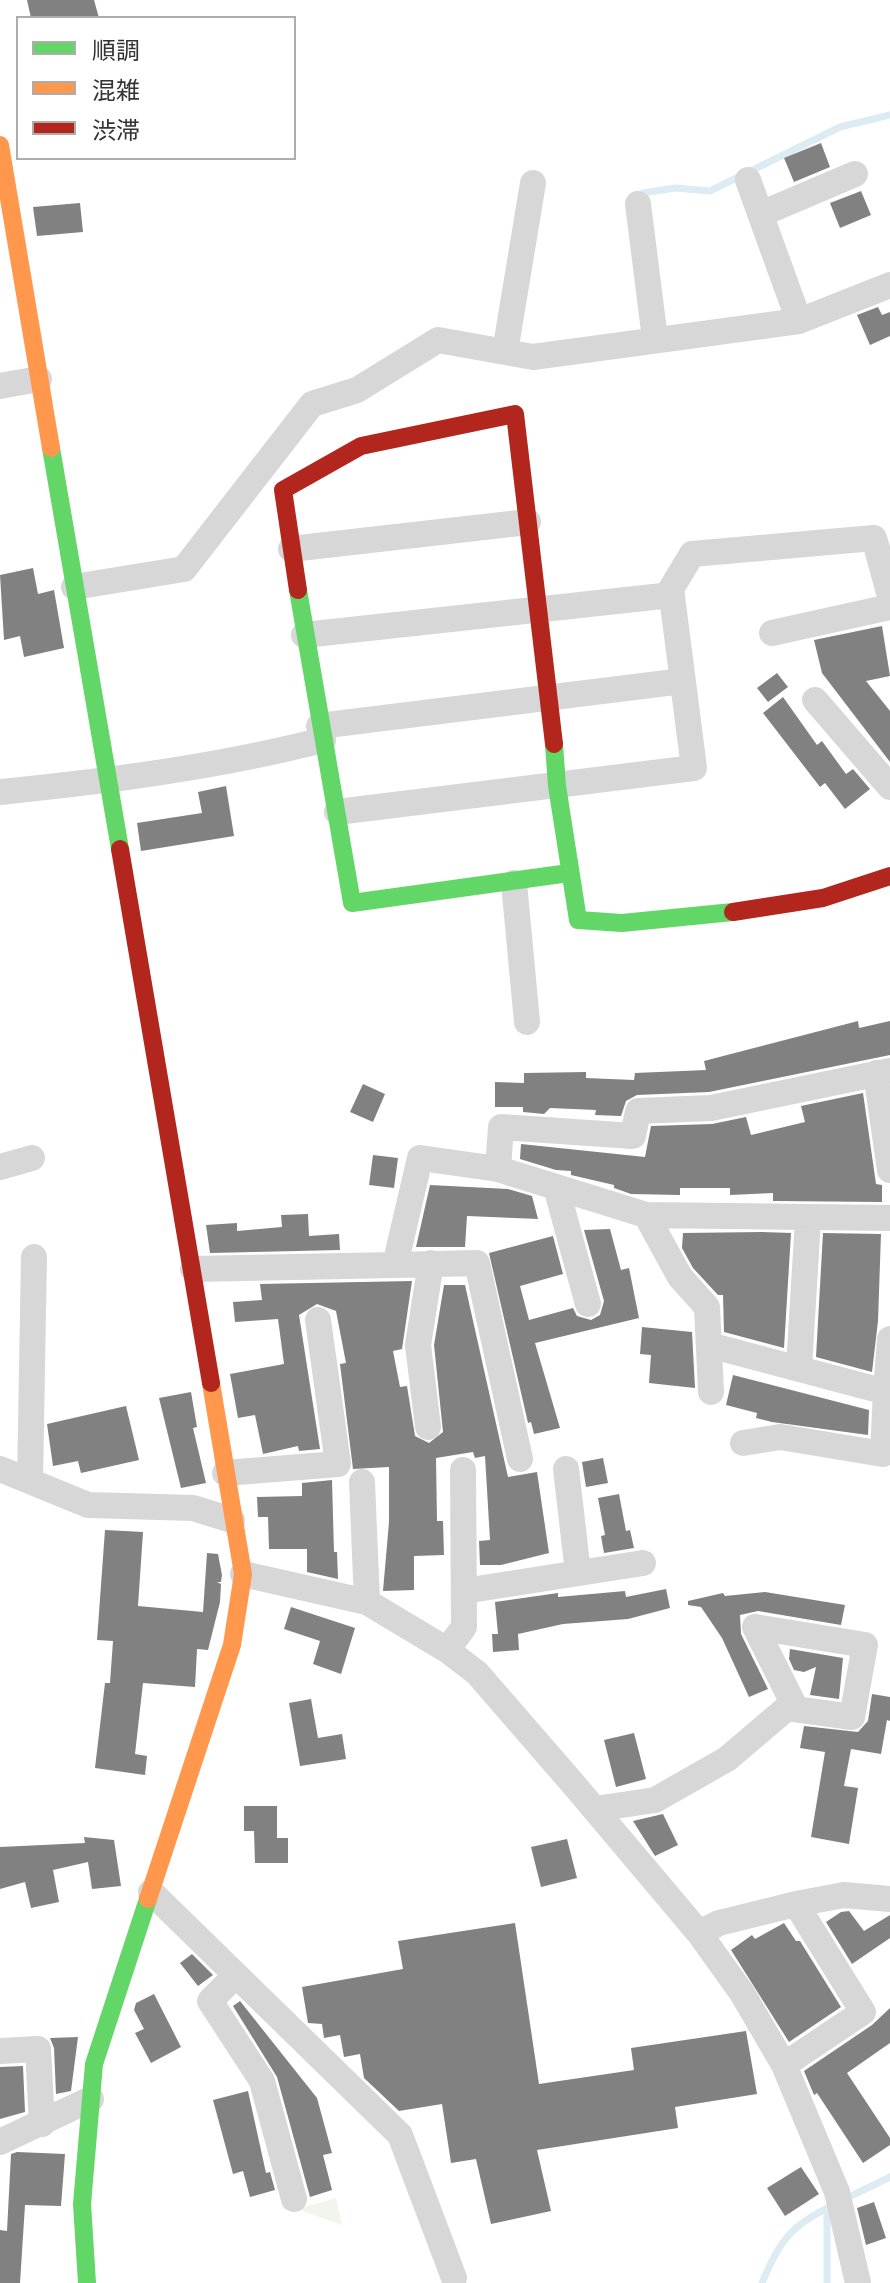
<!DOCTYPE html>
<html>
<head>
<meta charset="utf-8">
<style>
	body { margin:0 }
	#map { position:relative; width:890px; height:2283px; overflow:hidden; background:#fff; font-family:"Work Sans","Noto Sans JP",sans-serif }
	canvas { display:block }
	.legend { position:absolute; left:16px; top:16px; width:280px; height:144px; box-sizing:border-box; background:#fff; border:2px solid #adadad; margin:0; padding:10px 14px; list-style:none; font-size:24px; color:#333 }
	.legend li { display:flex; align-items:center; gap:16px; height:40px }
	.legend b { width:40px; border:2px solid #adadad }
</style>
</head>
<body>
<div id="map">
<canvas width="890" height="2283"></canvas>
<ul class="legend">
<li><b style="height:10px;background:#63d668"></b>順調</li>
<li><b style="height:10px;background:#ff974d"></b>混雑</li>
<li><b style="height:10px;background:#b3261e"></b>渋滞</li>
</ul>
</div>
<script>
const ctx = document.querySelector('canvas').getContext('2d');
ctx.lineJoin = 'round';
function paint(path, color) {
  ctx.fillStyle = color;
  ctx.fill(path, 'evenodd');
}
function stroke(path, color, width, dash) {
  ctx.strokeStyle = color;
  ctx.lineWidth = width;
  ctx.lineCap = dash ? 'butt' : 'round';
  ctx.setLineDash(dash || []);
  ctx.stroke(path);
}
const green = new Path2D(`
	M336,2198L342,2225L297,2209Z`);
const stream = new Path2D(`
	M643,193L675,188L710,191L840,127L890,115
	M845,2199L890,2177
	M762,2283C779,2241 792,2224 834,2205
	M827,2283V2208`);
const building = new Path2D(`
	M27,0H94L99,18H31Z
	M821,143L830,167L794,182L784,158Z
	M861,191L871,215L840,228L830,203Z
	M80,203L83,232L37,236L33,207Z
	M878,307L882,315L890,312V336L870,345L857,315Z
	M33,568L38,594L54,590L64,648L24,657L20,636L4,640L0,575Z
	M882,626L890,676L866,681L890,711V762L822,673L814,640Z
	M777,673L788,687L768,702L757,688Z
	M783,697L817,745L822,741L846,774L853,769L870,789L845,809L825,783L820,787L763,713Z
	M226,786L234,836L141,851L137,823L202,813L198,792Z
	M858,1021L859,1028L890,1021V1055L709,1092L637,1095L626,1101L621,1116L595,1115L596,1110L550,1108L544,1114L523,1112V1107H495V1082L524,1083V1073L586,1072V1078L634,1080L635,1073L706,1070L704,1061Z
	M363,1084L385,1094L373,1122L350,1112Z
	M863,1093L876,1184L882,1185V1202L773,1201V1193L730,1195V1188H680V1195L631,1194L614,1188V1185L571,1175V1171L556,1170L520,1159L521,1144L645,1157L651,1126L712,1124L746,1117L751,1135L805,1122L801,1106Z
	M373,1155L398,1158L394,1188L369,1185Z
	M430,1185L508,1189L532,1196L538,1219L467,1216L465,1247H416Z
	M308,1214L309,1236L339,1234L340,1250L210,1253L206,1225L237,1223V1231L282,1227L281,1215Z
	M610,1229L621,1270L629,1268L639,1318L535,1343L560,1428L534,1434L531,1422L528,1423L489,1253L553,1236L563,1274L520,1286L529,1320L573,1308L577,1316L591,1320L600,1315L604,1301L584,1230Z
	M762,1232L791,1233L784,1348L724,1332L723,1295H718L693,1268L682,1248L683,1233Z
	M823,1233L881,1234L878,1321L872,1372L816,1357Z
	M412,1281L402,1349L393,1351L400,1387L407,1386L415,1436L429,1443L443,1432L434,1345L444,1285H465L508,1477L537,1472L549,1553L501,1565H480L479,1541L490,1540L485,1456L475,1458L473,1452L436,1458L437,1521H443L444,1555L414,1556V1590L383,1591L389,1522V1467L353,1469L340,1364L346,1363L336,1311L317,1304L299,1315L320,1449L299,1451L298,1446L263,1454L255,1415L238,1418L230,1374L284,1364L278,1319L235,1322L233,1302L262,1300L260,1284Z
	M642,1327L692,1332L695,1388L649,1383L651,1355L640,1354Z
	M733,1375L869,1410L868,1435L772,1422L756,1418L757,1413L726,1405Z
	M191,1392L197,1427L193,1428L206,1483L181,1488L159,1398Z
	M126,1406L139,1460L81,1473L78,1461L53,1466L47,1424Z
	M603,1458L608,1483L586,1487L582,1462Z
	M332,1480L334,1552H337L338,1579L307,1572V1549H269L268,1517H258L257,1497L302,1496V1483Z
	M619,1494L626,1531L630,1530L634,1548L604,1553L601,1536L605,1535L598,1498Z
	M105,1530L143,1532L138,1606L203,1612L207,1553L218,1554L222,1575L221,1582H217L221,1584L220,1602L208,1650L197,1649L195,1687L143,1683L135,1754L147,1756L145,1775L95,1768L105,1683H110L113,1641L97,1640Z
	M666,1589L670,1608L628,1619L563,1624L518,1634L519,1650L493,1652L492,1634H498L495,1602L558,1593V1597L625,1591L626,1597Z
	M765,1592L845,1605L841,1625L758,1611L740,1615L741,1634L768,1689L749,1697L722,1638L701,1607L688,1605V1601L723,1593L725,1596Z
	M291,1607L355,1628L341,1674L313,1664L320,1641L284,1629Z
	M790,1649L843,1658L839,1699L810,1695L816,1667L804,1672L794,1670L789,1659Z
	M872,1694L890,1697V1721L887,1720L881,1754L851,1749L844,1786L858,1788L849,1844L811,1837L825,1752L800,1748L804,1726L858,1732L868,1721Z
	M311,1699L318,1738L342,1734L346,1759L300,1766L289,1703Z
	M634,1733L646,1779L616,1787L604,1740Z
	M244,1806H277V1838H288V1863H255L254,1831H244Z
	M663,1814L678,1845L655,1856L633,1821Z
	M84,1837L114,1840L121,1886L92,1889L88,1862L53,1870L59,1902L31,1908L25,1882L0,1889V1847L85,1843Z
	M567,1839L577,1878L541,1887L531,1847Z
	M849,1911L864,1931L890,1915V1938L852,1964L826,1922L841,1912Z
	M515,1923L539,2084L634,2070L631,2048L746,2031L757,2094L675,2107L678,2128L537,2150L551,2211L491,2224L476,2159L451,2163L442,2104L399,2111L364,2078L360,2054L344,2057L340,2035L324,2038L322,2024L308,2023L302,1987L403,1969L398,1941Z
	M784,1923L796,1941H800L841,2007L789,2042L731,1950L752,1935L755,1939Z
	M192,1954L213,1975L198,1986L180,1963Z
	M154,1994L181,2047L151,2063L135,2033L144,2029L134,2010L136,2003Z
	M240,2001L317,2098L332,2153L323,2155L332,2190L310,2197L277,2077L233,2006Z
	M890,2008V2043L847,2073L890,2138V2145L863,2163L817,2093L814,2095L804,2071L872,2025Z
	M78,2037L71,2091L56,2094L54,2048L50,2038Z
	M23,2066L25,2112L0,2119V2067Z
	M248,2091L266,2173L270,2172L275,2190L250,2197L243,2171L233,2174L213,2100Z
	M17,2152L65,2154L61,2206L25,2205L20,2283H0V2230L7,2231L11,2154Z
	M801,2167L819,2194L785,2216L767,2188Z
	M874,2202L886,2238L866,2245L857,2208Z`);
const street = new Path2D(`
	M748,180L799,321
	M638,204L655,339
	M761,214L855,174
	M505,352L533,183
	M0,386L39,379
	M291,549L528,522
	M74,587L184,569L312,404L357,390L438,340L533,357L799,321L890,285
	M772,633L890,607
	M304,635L672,595
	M815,700L890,787
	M319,726L683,681
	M0,792C109,781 217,767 323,740
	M337,812L694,768L671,589L692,554L874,538L890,596
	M514,883L527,1022
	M876,1073L890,1170
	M0,1167L32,1158
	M498,1169L501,1127L633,1136L638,1111L711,1108L890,1071
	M556,1187L588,1304
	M646,1215L680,1277L707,1307L711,1392
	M395,1265L477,1263L520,1459
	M193,1269L395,1265L420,1158L498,1169L646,1215L890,1218
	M709,1345L886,1392L883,1454L780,1437L743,1443
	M799,1368L808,1219
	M886,1392L890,1339
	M428,1427L418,1345L431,1263
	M0,1469L88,1505L193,1508L232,1520
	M566,1469L578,1573
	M225,1473L338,1464L318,1320
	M30,1481L34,1257
	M362,1482L367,1602
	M243,1574L367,1602L447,1650L477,1673L575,1786L699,1933L742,1993L784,2065L837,2192L858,2283
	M464,1591L643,1563
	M755,1627L796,1709
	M447,1650L464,1627L463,1470
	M595,1809L655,1800L727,1759L787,1708L852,1717L865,1645L755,1627
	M151,1892L400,2135L454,2278
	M796,1904L844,1895L890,1899
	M699,1933L719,1923L796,1904L863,2012L784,2065
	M236,1975L210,2001L262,2081L294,2199
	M0,2051L38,2049L42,2124
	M0,2142L91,2099`);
const fast = new Path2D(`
	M51,448L120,849
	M298,590L352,903L569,873
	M554,744L557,786L578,920L622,923L733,912
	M87,2283L82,2204L94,2064L148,1899`);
const slow = new Path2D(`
	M0,145L51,448
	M148,1899L232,1645L243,1574L211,1383`);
const jam = new Path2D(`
	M298,590L283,490L361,446L515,414L554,744
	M120,849L211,1383
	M733,912L823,898L890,876`);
paint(green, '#f1f5ed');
stroke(stream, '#ddebf3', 7);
paint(building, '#818181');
stroke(street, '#d7d7d7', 26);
stroke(fast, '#63d668', 18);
stroke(slow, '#ff974d', 18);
stroke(jam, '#b3261e', 18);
</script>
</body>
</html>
